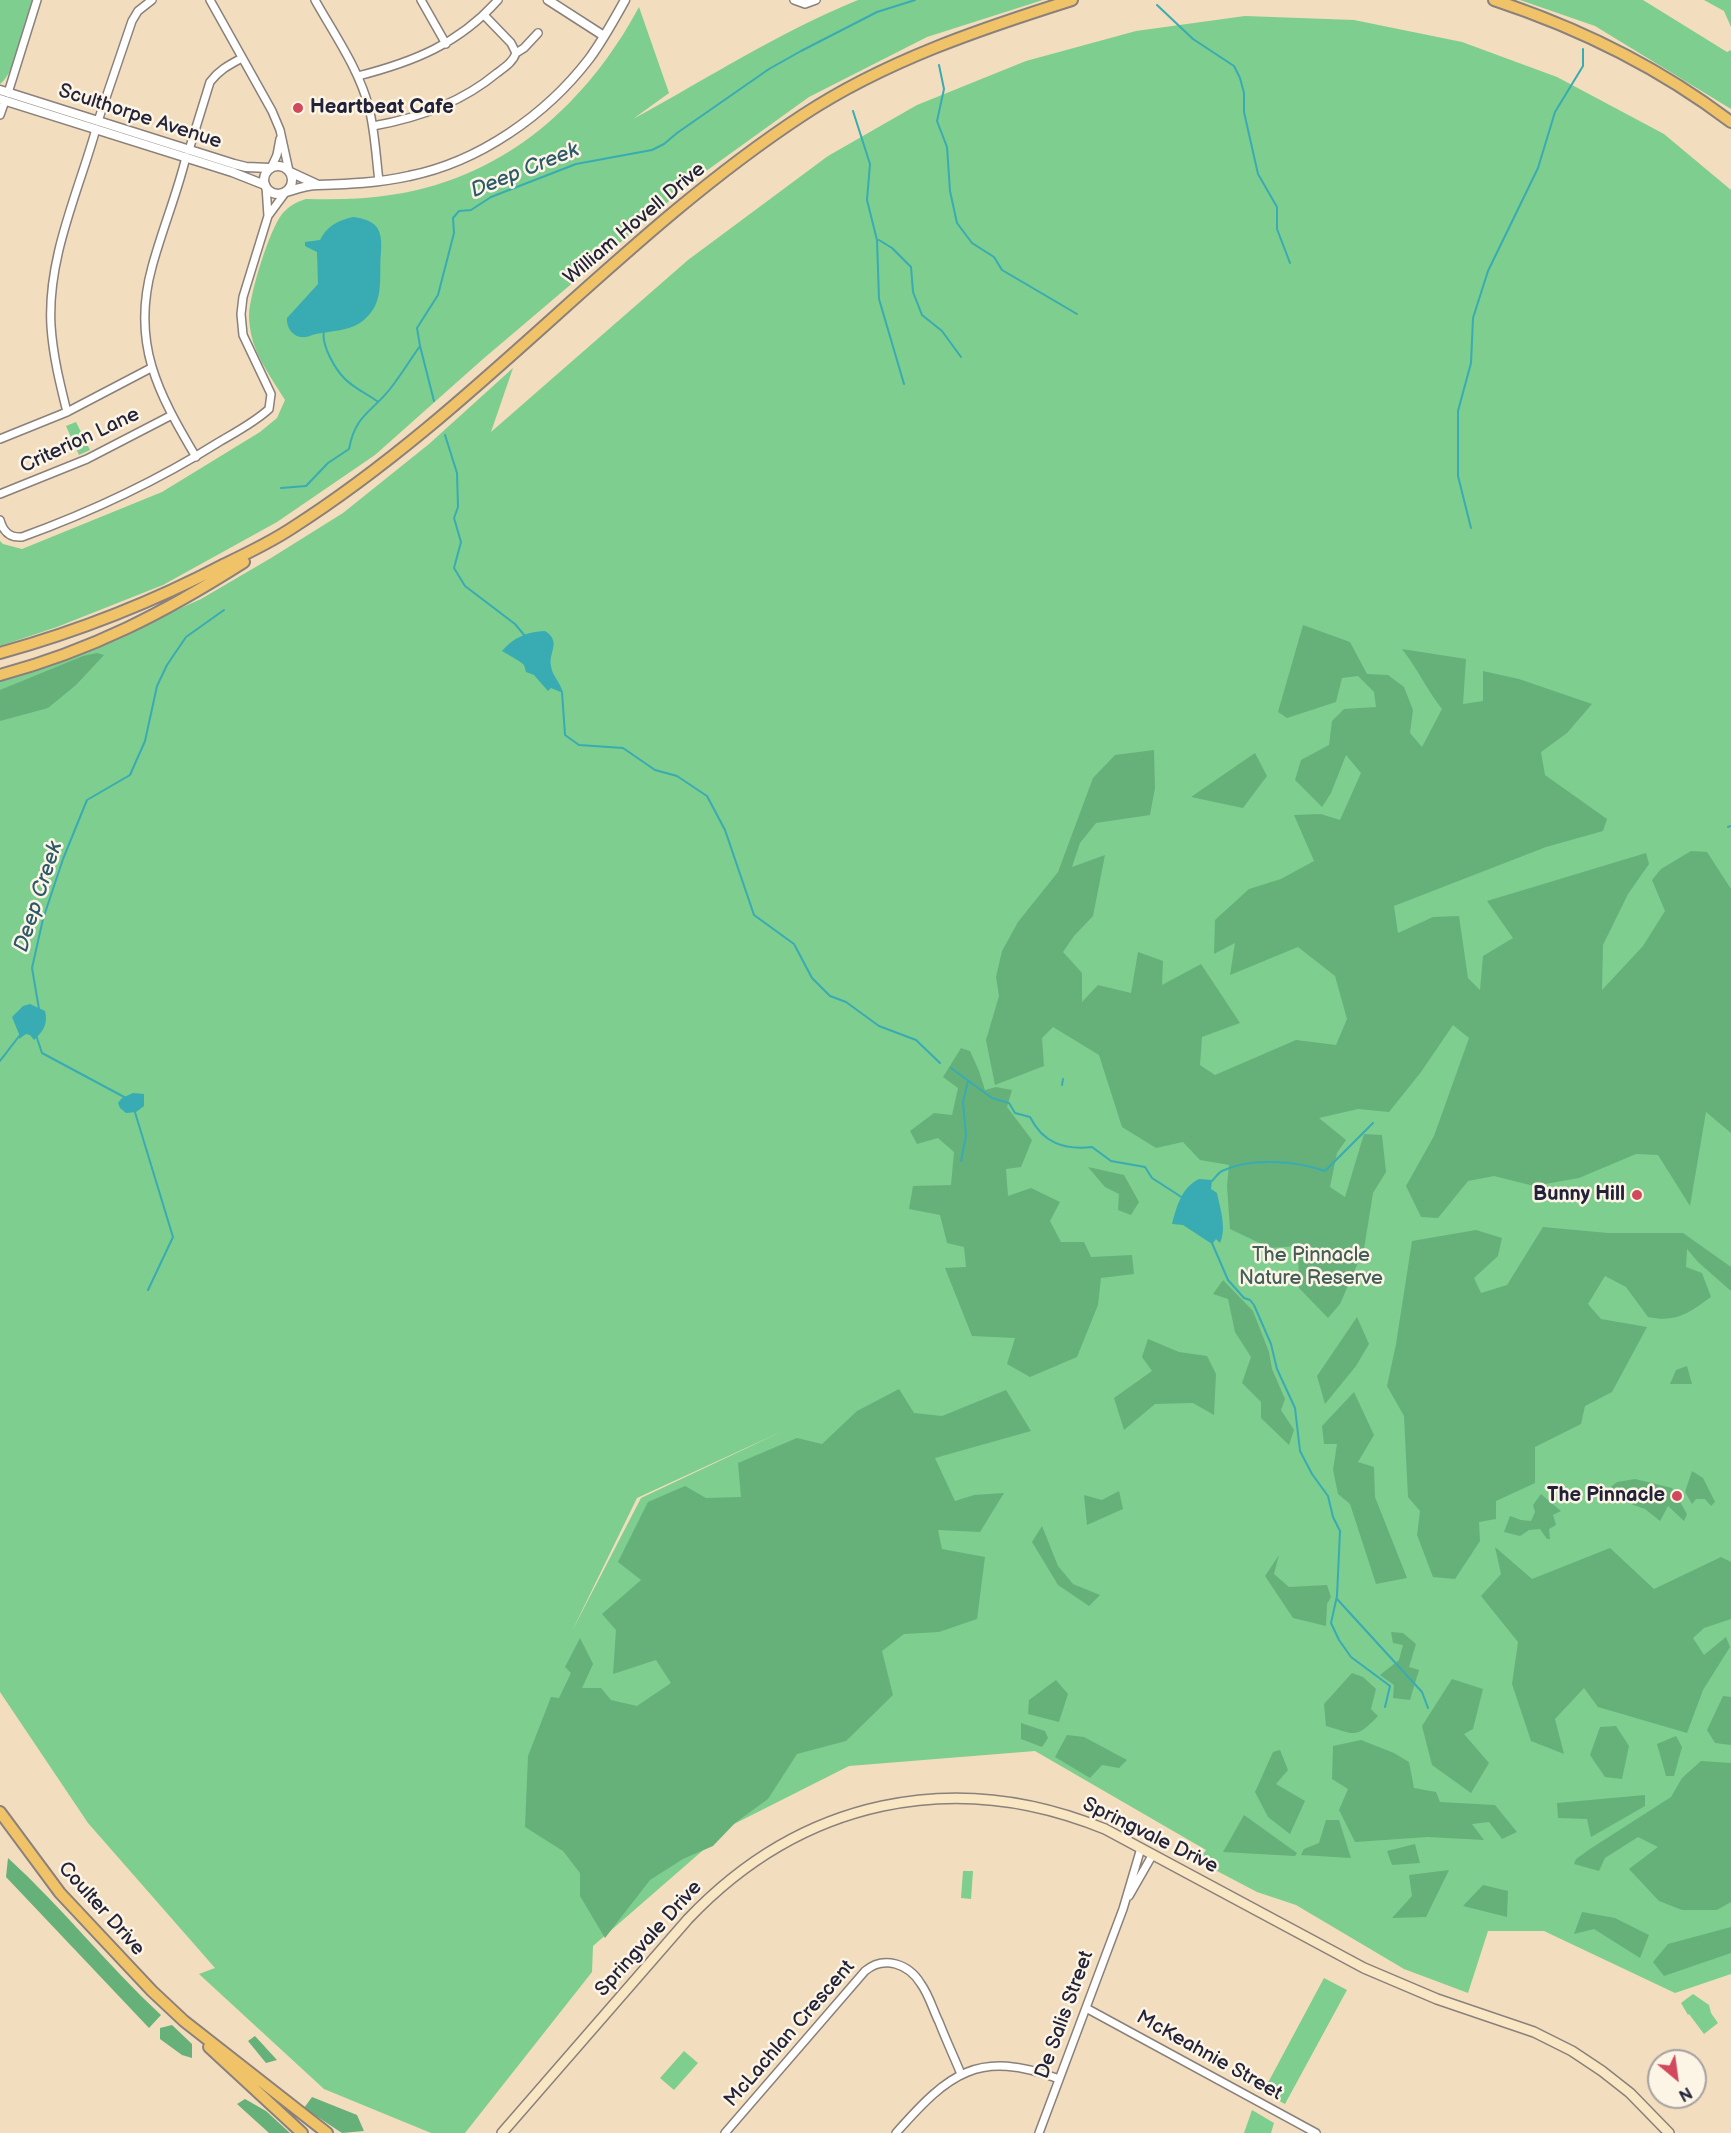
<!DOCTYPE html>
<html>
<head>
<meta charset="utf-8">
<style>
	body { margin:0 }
	#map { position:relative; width:1731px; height:2133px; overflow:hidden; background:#f2ddbe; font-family:"Balsamiq Sans",sans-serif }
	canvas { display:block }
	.north { position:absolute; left:1647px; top:2049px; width:60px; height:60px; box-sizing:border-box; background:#fcf5e5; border:2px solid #a5a1a1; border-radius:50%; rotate:151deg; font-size:16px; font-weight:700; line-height:24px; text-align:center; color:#22223b }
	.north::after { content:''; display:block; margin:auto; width:21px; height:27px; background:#d1495b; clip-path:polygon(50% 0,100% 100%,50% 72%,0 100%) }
</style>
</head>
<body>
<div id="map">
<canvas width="1731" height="2133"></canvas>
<div class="north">N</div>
</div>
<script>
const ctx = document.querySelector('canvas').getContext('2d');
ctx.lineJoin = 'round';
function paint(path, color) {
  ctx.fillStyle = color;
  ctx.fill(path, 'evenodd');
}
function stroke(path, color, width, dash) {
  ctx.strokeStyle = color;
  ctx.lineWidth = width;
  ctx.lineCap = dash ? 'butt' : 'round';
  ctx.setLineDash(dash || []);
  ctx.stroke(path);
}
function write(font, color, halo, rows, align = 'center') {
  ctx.font = font + ' "Balsamiq Sans",sans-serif';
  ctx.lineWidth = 5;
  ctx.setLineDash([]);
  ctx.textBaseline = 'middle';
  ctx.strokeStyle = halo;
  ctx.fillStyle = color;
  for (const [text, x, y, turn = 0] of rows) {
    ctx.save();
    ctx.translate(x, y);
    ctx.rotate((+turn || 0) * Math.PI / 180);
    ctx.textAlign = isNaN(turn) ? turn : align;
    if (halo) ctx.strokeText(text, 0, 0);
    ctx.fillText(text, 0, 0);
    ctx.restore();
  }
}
const green = new Path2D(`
	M0,0H33C27,21 17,71 0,84Z
	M858,0H1043L927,37L809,97L695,179L483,359L375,455L277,522L163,585L57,627L0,646V541L3,544L22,549L162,492L260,432L277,418L285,400C273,380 256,358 251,334C250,328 249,322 249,315C250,293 269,231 282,214C289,206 296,202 306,199C337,200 367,199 397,194C507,176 588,102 639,7L669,93L633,119C707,79 779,32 858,0Z
	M1520,0H1643L1727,52L1731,50V109L1595,26Z
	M1704,0H1731V27L1724,11Z
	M1245,16L1354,20L1462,42L1557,77L1664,134L1731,190V1974L1675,1993L1544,1931H1488L1468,1993L1404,1969L1296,1905L1257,1892L1198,1861L1206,1850L1035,1751L849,1766L732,1825L593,1946L592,1972L465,2133H431L324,2089L199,1974L215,1968L88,1823L0,1692V680L112,639L201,599L271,558L343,513L429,444L513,368L491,432L688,260L828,156L917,105L1026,61L1136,31ZM785,1430L641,1498L572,1631L637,1498Z
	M76,422L90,450L79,455L66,426Z
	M963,1871H973L971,1899L961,1898Z
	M1324,1978L1347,1990L1285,2104L1263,2092Z
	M1693,1994L1709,2005L1711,2013L1718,2023L1704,2034L1689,2014L1688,2015L1681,2003Z
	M684,2051L698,2063L674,2090L660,2078Z
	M1252,2110L1274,2123L1271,2133H1244Z`);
const forest = new Path2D(`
	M1303,625L1350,642L1367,674L1388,675L1404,687L1413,710L1410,733L1422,747L1442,709C1427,690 1417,668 1402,649L1466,659L1463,704L1483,701V671L1519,679L1592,704L1567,733L1541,752L1545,775L1607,819L1603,831L1546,847L1394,906L1398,933L1433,917L1459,916L1468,978L1480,990L1483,956L1513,938L1487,901L1646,853L1649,864L1628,894L1603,945L1602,990L1643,946L1665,911L1652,880L1661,869L1691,851L1707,852L1731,889V1133L1706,1112L1690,1206L1658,1155L1636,1154L1579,1178L1534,1186L1494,1176L1468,1181L1438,1218L1421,1217L1406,1186L1434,1136L1469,1038L1453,1025L1421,1072L1389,1112L1358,1109L1319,1118L1346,1140L1337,1153L1330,1187L1345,1197L1364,1134L1382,1135L1386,1172L1373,1193L1364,1249L1340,1304L1328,1318L1299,1288L1298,1246L1270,1248L1230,1229L1227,1186L1229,1165L1200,1160L1183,1142L1156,1148L1122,1127L1099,1055L1053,1027L1042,1038L1044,1066L995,1085L986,1040L999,996L996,977L1002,951L1018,922L1058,872L1093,778L1115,755L1154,750L1155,788L1150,815L1096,823L1080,843L1072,867L1105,855L1093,916L1074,936L1063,952L1082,973V1002L1098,985L1131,993L1138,952L1163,961L1162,985L1201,964L1240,1023L1202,1037L1200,1065L1215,1075L1296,1040L1336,1045L1347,1019L1335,976L1298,947L1230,975L1235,943L1214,954L1215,920L1249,889L1281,879L1314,861L1294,815L1321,814L1340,820L1361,773L1346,755L1331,793L1322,807L1295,780L1301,760L1329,745L1332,721L1344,709L1376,707L1374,692L1358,676L1342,678L1336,702L1287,718L1278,712Z
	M97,653L104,655L76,685L48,708L0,721V690L83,656Z
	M1255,753L1267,776L1243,808L1191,797Z
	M961,1048L970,1051L979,1071L985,1090L996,1087L1012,1090L1007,1107L1032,1140L1021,1167L1006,1169L1008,1196L1031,1188L1060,1202L1050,1221L1061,1242H1084L1091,1257L1132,1255L1134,1274L1101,1278L1098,1305L1077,1357L1030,1377L1007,1364L1015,1338L972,1336L945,1268L966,1267L964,1247L947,1243L940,1215L909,1209L913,1186L951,1185L954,1152L938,1138L917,1144L910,1131L934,1113L952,1115L958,1088L943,1077Z
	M1088,1167L1124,1175L1139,1202L1131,1215L1118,1210L1119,1194L1105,1187Z
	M1543,1227L1608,1233H1683L1731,1267V1291L1698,1262L1687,1249L1686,1267L1702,1273L1711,1297C1689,1313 1676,1323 1648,1317L1626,1287L1605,1276L1588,1304L1601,1319L1647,1327L1612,1392L1585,1406L1581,1424L1535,1447V1483L1496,1501V1519L1479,1522L1480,1541L1455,1579L1433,1577L1417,1535L1420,1511L1408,1497L1404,1416L1387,1386L1396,1344L1412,1241L1476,1230L1502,1238L1498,1256L1474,1278L1481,1293L1507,1285Z
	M1223,1280L1253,1311L1269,1352L1272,1369L1285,1399L1281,1410L1294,1430L1289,1445L1261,1418V1402L1242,1383L1251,1357L1235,1332L1228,1299L1213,1294Z
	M1357,1317L1369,1344L1356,1366L1325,1404L1317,1376Z
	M1148,1339L1179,1352L1207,1356L1216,1374L1214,1415L1193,1403L1155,1404L1124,1430L1114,1398L1152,1371L1142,1357Z
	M1687,1366L1692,1384H1670L1676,1370Z
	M899,1389L914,1413L942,1416L1006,1390L1031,1431L935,1458L955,1501L974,1495L1004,1493L980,1532L938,1530L942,1549L985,1557L977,1619L939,1632L904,1634L882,1651L893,1695L846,1741L797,1754L768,1799L735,1823L713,1846L683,1859L650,1880L605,1938L580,1896V1873L563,1851L525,1827L528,1756L551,1697L559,1698L571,1673L565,1667L580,1638L593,1664L582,1688H601L611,1700L637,1706L671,1683L656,1660L613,1674L616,1630L602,1614L641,1580L618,1562L648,1502L685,1486L706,1498L741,1497L738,1463L797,1438L822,1444L857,1411Z
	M1354,1392L1374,1435L1358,1462L1374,1467L1375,1497L1407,1578L1376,1584L1350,1504L1338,1494L1333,1470L1337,1444H1324L1322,1426Z
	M1692,1471L1703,1478L1715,1502L1711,1506L1705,1499H1696L1692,1504L1685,1492Z
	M1635,1479L1672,1488L1687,1514L1684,1521L1668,1506L1660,1521L1645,1509L1617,1499L1602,1501V1494L1617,1482Z
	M1119,1491L1123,1509L1087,1525L1084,1495L1102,1500Z
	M1541,1494L1561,1511L1553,1515L1556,1525L1549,1529L1550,1539H1547L1540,1529L1529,1530L1520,1536L1504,1532L1510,1516L1521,1520L1531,1521L1535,1512L1533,1505Z
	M1042,1526L1058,1566L1073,1584L1100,1595L1089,1606L1058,1585L1032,1542Z
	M1495,1547L1532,1579L1610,1548L1654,1589L1721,1557L1731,1562V1619L1704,1628L1693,1638L1704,1655L1726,1637L1730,1647L1703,1690L1687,1733L1598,1707L1584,1688L1555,1719L1564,1754L1531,1741L1512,1684L1518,1642L1481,1596L1501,1574Z
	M1279,1555L1274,1574L1289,1587L1327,1585L1331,1597L1327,1604L1326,1626L1293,1618L1265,1576Z
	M1391,1632L1403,1633L1416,1644L1409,1667L1419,1670L1410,1700L1393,1698L1394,1685L1380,1675L1399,1660L1403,1645L1393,1643Z
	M1352,1673L1363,1677L1376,1689L1371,1709L1378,1716C1355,1740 1355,1734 1326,1726L1324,1704Z
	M1452,1679L1483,1689L1473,1729L1464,1734L1489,1763L1471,1793L1432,1765L1422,1726Z
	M1056,1680L1068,1694L1059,1722L1028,1714L1029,1700Z
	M1723,1696L1731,1697V1745L1715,1743L1707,1730Z
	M1021,1723L1045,1731L1048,1738L1042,1747L1021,1739Z
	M1616,1726L1629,1746L1622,1779L1605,1777L1590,1755L1600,1727Z
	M1067,1735L1084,1737L1127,1760L1119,1768L1102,1765L1090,1778L1055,1757Z
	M1676,1736L1682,1747L1674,1776H1666L1657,1744Z
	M1361,1740L1394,1753L1409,1762L1414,1788L1436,1792L1440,1802L1495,1805L1517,1832L1502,1839L1489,1822L1472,1824L1484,1840L1428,1837L1355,1842L1339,1810L1348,1789L1332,1779L1333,1746Z
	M1280,1750L1288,1770L1276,1784L1305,1801L1290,1834L1268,1817L1255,1792L1273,1752Z
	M1701,1761L1731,1763V1902L1717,1910H1682L1659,1901L1629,1869L1658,1847L1638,1837L1605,1858L1599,1871L1574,1864L1576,1859L1590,1849L1671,1797L1682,1778Z
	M1645,1795V1806L1591,1837L1587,1819L1558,1818L1557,1803Z
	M1244,1815L1297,1853L1295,1856L1223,1852Z
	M1326,1820H1339L1351,1858L1301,1855L1304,1849L1319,1843Z
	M1415,1844L1420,1863L1392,1865L1387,1851Z
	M8,1858C62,1907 107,1965 161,2015L149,2028L6,1877Z
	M1449,1870L1426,1917L1392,1918L1412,1896L1409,1875Z
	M1483,1885L1508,1891L1507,1917L1463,1906Z
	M1582,1912L1615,1918L1649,1935L1640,1958L1594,1929L1574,1934Z
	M1731,1927V1953L1664,1976L1653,1962L1668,1944Z
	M172,2025L192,2044V2058L182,2055L160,2039V2028Z
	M255,2036L277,2060L266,2063L248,2041Z
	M312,2097L357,2115L364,2131L342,2133L304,2108Z
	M245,2099L266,2111L290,2133H269L237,2104Z`);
const water = new Path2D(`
	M353,217C375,220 383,227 381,252C379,269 383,290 375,306C373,311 365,320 360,323C347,331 330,331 316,334C311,335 307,338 302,337C293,337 286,327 287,318L318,284L317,252L305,246V242L320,240C327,226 337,221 353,217Z
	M545,631C562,642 548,652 551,666C552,676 560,681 563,693L551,688L548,691L534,675L526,672L524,665L519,661L502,651C514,637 527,632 545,631Z
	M30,1004L45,1011C48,1023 44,1031 34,1040L30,1035L26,1034L19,1039V1034L12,1017L23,1006Z
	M133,1093L144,1094V1106L136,1112L126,1113L120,1108L118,1103L122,1098Z
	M1199,1179L1212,1180L1211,1189L1217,1193C1220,1208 1227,1228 1220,1243L1216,1239L1212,1244L1183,1225L1172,1224C1177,1206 1181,1188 1199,1179Z`);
const stream = new Path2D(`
	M1157,5L1193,39L1234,66L1240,78L1244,93V112L1258,174L1277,207V229L1290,263
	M939,65L944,89L937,121L947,147L950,191L957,223L972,243L994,257L1002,270L1077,314
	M853,111L870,164L867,200L877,240L879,299L904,384
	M879,240L892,248L911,267L913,292L922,315L942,331L961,357
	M324,331C321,345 335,369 345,379C354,388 367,394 377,401
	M420,346L434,401
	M445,435L457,473L458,507L454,518L461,542L454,568L465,586L515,624L525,636
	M281,488L306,486L328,463L349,449C355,415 372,412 390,389C401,375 410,360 420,346L417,328L438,295L454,233L453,218L459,211L471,210L491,197L576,164L652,150L664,144L677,133L769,69L801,51L877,12L915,0
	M1471,528L1458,476V411L1471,363L1473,318L1488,271L1538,168L1555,112L1583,66V49
	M562,692L565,735L579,745L623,748L655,770L677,776L707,796L725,830L754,915L794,944L812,978L830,996L846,1002L879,1026L916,1040L940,1063
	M1728,827L1731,826
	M39,1009L32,968L43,919L63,859L87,800L130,775L145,741L157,686L167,665L186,637L224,610
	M36,1035L42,1053L126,1098
	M0,1061L20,1035
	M951,1068L992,1098L1009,1103L1015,1113L1030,1117C1043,1143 1064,1150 1092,1147L1111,1161L1145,1167L1152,1178L1183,1198
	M1062,1085L1063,1079
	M134,1109L173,1237L148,1290
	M961,1161L966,1136L963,1102L968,1081
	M1212,1181C1215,1178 1218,1173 1222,1171C1250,1157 1297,1161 1325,1171L1373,1123
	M1212,1243L1228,1280L1244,1298L1250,1300L1254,1305L1271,1344L1277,1369L1295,1408L1300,1451L1312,1474L1328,1496L1333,1517L1340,1531L1337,1596L1331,1623L1339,1640L1351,1657L1390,1686L1385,1707
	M1337,1599L1422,1692L1428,1708`);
const minor = new Path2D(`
	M210,0L272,111L280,130L289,171
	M315,0C334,34 359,69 369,108C375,132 376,157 379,181
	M421,0L446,44
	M794,0L805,4L816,0
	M516,53L524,48L538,33
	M358,76C413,62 459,44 498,0
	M8,93L37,0
	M0,115L5,101
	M98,121L132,21L138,11L152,0
	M373,126C419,118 461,103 497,73C505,67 513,62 516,53L511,43L484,15
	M189,150L210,82C219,70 229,65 242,58
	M186,157C177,194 162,230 152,267C131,343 158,393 196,457
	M271,168L277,155L280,139
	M266,186L268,216
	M67,412C60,384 53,356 51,326C47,258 78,193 96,129
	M0,439L67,412L151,368
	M0,494L87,459L172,415
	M0,520C3,531 9,538 22,537C91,512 157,481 219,442C236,432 255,422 269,409L271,394L243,335L241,314L243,297L268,216L285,193
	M1129,1896L1153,1854
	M1086,2008L1316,2133
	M725,2133L865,1971C884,1955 909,1964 921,1984C929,1995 933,2010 939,2022C946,2040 954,2057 961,2074
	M896,2133C949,2073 978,2049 1059,2079
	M1039,2133L1123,1909L1141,1848`);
const tertiary = new Path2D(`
	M548,0L604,36
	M0,90L234,164L246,167L270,168
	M0,99L232,172L265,185
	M264 180a14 14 0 1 1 28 0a14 14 0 1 1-28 0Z
	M290,172L316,184
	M286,192C296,189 307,185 318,185C348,184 378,183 409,176C479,162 546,115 589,59C603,40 614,20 625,0`);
const secondary = new Path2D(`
	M502,2133L688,1919C801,1800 953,1767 1105,1829L1364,1968L1437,1999L1534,2032L1572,2051L1602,2071L1630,2093L1669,2133`);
const primary = new Path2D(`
	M1494,0C1579,28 1660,68 1731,122
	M0,653C79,631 153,602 225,564C248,553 271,542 292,528C477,410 620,235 803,115C885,61 980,29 1072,0
	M0,675C92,650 164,613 244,562
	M0,1812L60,1893L152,1991L184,2021L327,2133
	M209,2047L302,2133`);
const markers = [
	[298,108,6,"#d1495b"],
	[1637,1195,6,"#d1495b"],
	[1677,1496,6,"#d1495b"]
];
const poiNames = [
	["Heartbeat Cafe",310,108,"left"],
	["Bunny Hill",1625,1195],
	["The Pinnacle",1665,1496]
];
const streetNames = [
	["Sculthorpe Avenue",140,117,18],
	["William Hovell Drive",635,224,-40],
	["Criterion Lane",80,441,-25],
	["Springvale Drive",1150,1836,26],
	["Coulter Drive",101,1909,48],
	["Springvale Drive",649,1939,-48],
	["De Salis Street",1065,2015,-70],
	["McLachlan Crescent",790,2034,-49],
	["McKeahnie Street",1209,2056,29]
];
const parkNames = [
	["The Pinnacle",1311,1256],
	["Nature Reserve",1311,1279]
];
const waterNames = [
	["Deep Creek",525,171,-22],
	["Deep Creek",39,897,-72]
];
paint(green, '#7ece8f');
paint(forest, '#66b17a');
paint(water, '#39abb2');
stroke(stream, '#39abb2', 2);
stroke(minor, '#8a807c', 10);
stroke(tertiary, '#8a807c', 11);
stroke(secondary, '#8a807c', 12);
stroke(primary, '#8a807c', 14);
stroke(minor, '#fff', 7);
stroke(tertiary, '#fff', 8);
stroke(secondary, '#f9e7c3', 9);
stroke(primary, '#f0c369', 10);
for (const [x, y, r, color] of markers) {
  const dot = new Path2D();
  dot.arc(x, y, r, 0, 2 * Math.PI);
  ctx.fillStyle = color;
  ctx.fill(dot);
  stroke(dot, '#fcf5e5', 2);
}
write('bold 20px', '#22223b', '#fcf5e5', poiNames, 'right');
write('20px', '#22223b', '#fcf5e5', streetNames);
write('20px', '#425e58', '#fcf5e5', parkNames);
write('italic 21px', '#2b596b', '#fcf5e5', waterNames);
</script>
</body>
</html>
